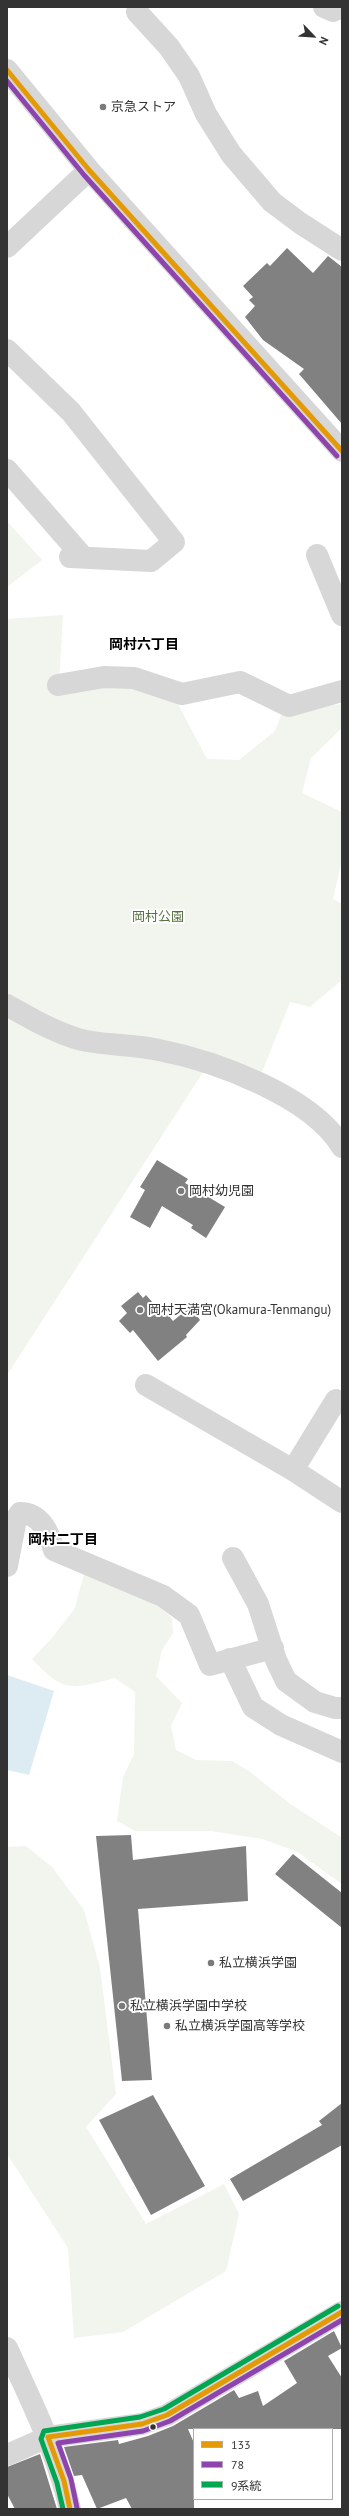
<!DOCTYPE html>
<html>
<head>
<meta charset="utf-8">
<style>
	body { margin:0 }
	#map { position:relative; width:349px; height:2516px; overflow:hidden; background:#fff; font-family:"PT Sans","Noto Sans JP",sans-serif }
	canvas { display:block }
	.frame { position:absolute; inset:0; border:8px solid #333; pointer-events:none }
	.legend { position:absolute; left:193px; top:2428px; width:140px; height:72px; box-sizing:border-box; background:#fff; border:1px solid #adadad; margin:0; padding:5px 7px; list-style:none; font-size:12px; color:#333 }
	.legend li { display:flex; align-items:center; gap:8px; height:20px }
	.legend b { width:20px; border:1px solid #adadad }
	.north { position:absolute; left:293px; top:16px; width:40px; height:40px; -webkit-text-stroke:3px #fff; paint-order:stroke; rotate:115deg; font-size:11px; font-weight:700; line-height:16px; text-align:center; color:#333 }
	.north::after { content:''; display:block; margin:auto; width:14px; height:18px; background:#333; clip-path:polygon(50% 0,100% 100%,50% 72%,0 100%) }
</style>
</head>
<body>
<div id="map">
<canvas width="349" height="2516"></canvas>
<div class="frame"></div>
<ul class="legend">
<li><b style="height:5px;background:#e39a05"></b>133</li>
<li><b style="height:5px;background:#8e44ad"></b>78</li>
<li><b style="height:5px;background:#00a651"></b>9系統</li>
</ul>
<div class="north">N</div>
</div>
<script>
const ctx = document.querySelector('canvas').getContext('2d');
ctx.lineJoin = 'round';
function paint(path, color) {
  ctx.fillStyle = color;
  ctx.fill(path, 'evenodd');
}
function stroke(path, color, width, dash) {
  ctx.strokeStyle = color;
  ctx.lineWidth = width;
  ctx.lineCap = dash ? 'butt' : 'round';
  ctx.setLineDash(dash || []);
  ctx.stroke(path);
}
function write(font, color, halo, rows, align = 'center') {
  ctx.font = font + ' "PT Sans","Noto Sans JP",sans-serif';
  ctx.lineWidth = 4;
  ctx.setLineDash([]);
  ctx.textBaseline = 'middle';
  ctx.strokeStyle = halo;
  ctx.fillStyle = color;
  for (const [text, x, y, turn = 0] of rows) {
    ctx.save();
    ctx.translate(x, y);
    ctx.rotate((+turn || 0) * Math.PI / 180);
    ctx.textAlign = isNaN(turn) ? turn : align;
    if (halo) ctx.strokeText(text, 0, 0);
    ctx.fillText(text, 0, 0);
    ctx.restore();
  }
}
const green = new Path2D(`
	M7,521L42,560L7,587Z
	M63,615L59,682H89L172,693L207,759L239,760L275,731L283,711L342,704V728L311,758L302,793L342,812V860L333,899L342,904V980L310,1007L290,1002L262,1072L211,1060L7,1375V619Z
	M84,1574L157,1604L172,1618L173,1633L162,1650L156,1676L182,1703L171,1726L176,1750L196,1760L232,1761L249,1771L289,1803L342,1838V1884L296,1851L262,1839L211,1831H135L117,1821L123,1777L134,1754L135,1692L115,1678C72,1689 64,1694 32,1659L52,1638L75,1608Z
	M26,1846L52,1867L84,1910L100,1968L116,2094L86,2127L146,2224L224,2184L239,2214L226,2271L123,2332L74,2338L68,2248L7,2154V1847Z`);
const water = new Path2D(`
	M7,1675L54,1691L29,1775L7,1770Z`);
const building = new Path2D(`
	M287,248L313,273L328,256L342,267V424L299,374L304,369L263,340L245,317L255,306L249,300L253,297L243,286L267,263L270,266Z
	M157,1160L188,1179L185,1183L225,1207L206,1238L191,1228L193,1225L162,1206L150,1228L130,1217L145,1190L140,1187Z
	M138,1292L143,1298L146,1295L162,1313L165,1311L173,1321L190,1307L200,1320L186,1335L187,1337L158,1361L133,1330L130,1333L119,1321L127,1313L121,1306Z
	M131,1835L133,1860L246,1846L248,1901L138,1909L152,2080L122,2081L96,1836Z
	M293,1854L342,1893V1928L275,1874Z
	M153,2095L205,2186L151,2215L99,2120Z
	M342,2103V2145L243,2201L230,2179L322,2125L319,2121Z
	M334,2331L342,2348L328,2356L342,2378V2429H188L194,2443V2509H132L126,2498L97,2509L82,2475L74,2476L64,2447L118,2440L119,2444L148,2436L173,2426L234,2390L239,2398L258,2391L263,2406L297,2383L284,2361Z
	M40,2454L57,2509H15L7,2494V2467Z`);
const minor = new Path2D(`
	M324,7L333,11L342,7
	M137,12L169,47L189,76L206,114L231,154L272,202L300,223L342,250
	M7,70L89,170L342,451
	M7,247L89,170
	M7,350L71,412L174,542L151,561L70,557
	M7,470L83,557
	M317,555L342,615
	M58,685L104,677L134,678L182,694L240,682L289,706L342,691
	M7,1005C30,1018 52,1031 78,1039C104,1046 132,1044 159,1050C215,1061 312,1096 342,1147
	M146,1385L293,1470
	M342,1403L336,1400L293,1470L342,1502
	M233,1558L258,1604L276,1660L286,1681L315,1702L335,1708H342
	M7,1566L16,1519L20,1513C41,1513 49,1533 54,1550L163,1596L189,1615L210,1665L273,1648
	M230,1659L253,1707L281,1725L342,1752
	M7,2348C31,2401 57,2452 70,2509
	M7,2455L48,2437L142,2424L167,2415L342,2312`);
const bus1 = new Path2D(`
	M7,70L89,170L342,451
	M48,2437L142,2424L167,2415L342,2312
	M48,2437L64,2481L70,2509`);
const bus2 = new Path2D(`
	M7,81L84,175L337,456
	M77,2508L71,2479L58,2443L143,2431L170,2421L342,2320`);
const bus3 = new Path2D(`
	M63,2509L57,2483L41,2439L44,2431L140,2417L164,2409L338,2306`);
const markers = [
	[103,107,4,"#7a7a7a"],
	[181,1191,4,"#7a7a7a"],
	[140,1310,4,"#7a7a7a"],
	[211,1963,4,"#7a7a7a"],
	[122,2006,4,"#7a7a7a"],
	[167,2026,4,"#7a7a7a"],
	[153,2427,3.5,"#333"]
];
const poiNames = [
	["京急ストア",111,107],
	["岡村幼児園",189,1191],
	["岡村天満宮(Okamura-Tenmangu)",148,1310],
	["私立横浜学園",219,1963],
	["私立横浜学園中学校",130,2006],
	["私立横浜学園高等学校",175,2026]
];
const parkNames = [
	["岡村公園",158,917]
];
const neighbourhoodNames = [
	["岡村六丁目",144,645],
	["岡村二丁目",63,1540]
];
paint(green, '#f1f5ed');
paint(water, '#ddebf3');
paint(building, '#818181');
stroke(minor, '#d7d7d7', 22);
stroke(bus1, '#e39a05', 5);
stroke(bus2, '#8e44ad', 5);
stroke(bus3, '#00a651', 5);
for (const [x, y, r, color] of markers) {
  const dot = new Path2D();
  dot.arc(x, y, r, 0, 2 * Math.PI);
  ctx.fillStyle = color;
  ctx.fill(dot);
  stroke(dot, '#fff', 1.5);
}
write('13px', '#333', '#fff', poiNames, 'left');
write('13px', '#56703f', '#fff', parkNames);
write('bold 14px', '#000', '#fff', neighbourhoodNames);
</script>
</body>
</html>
